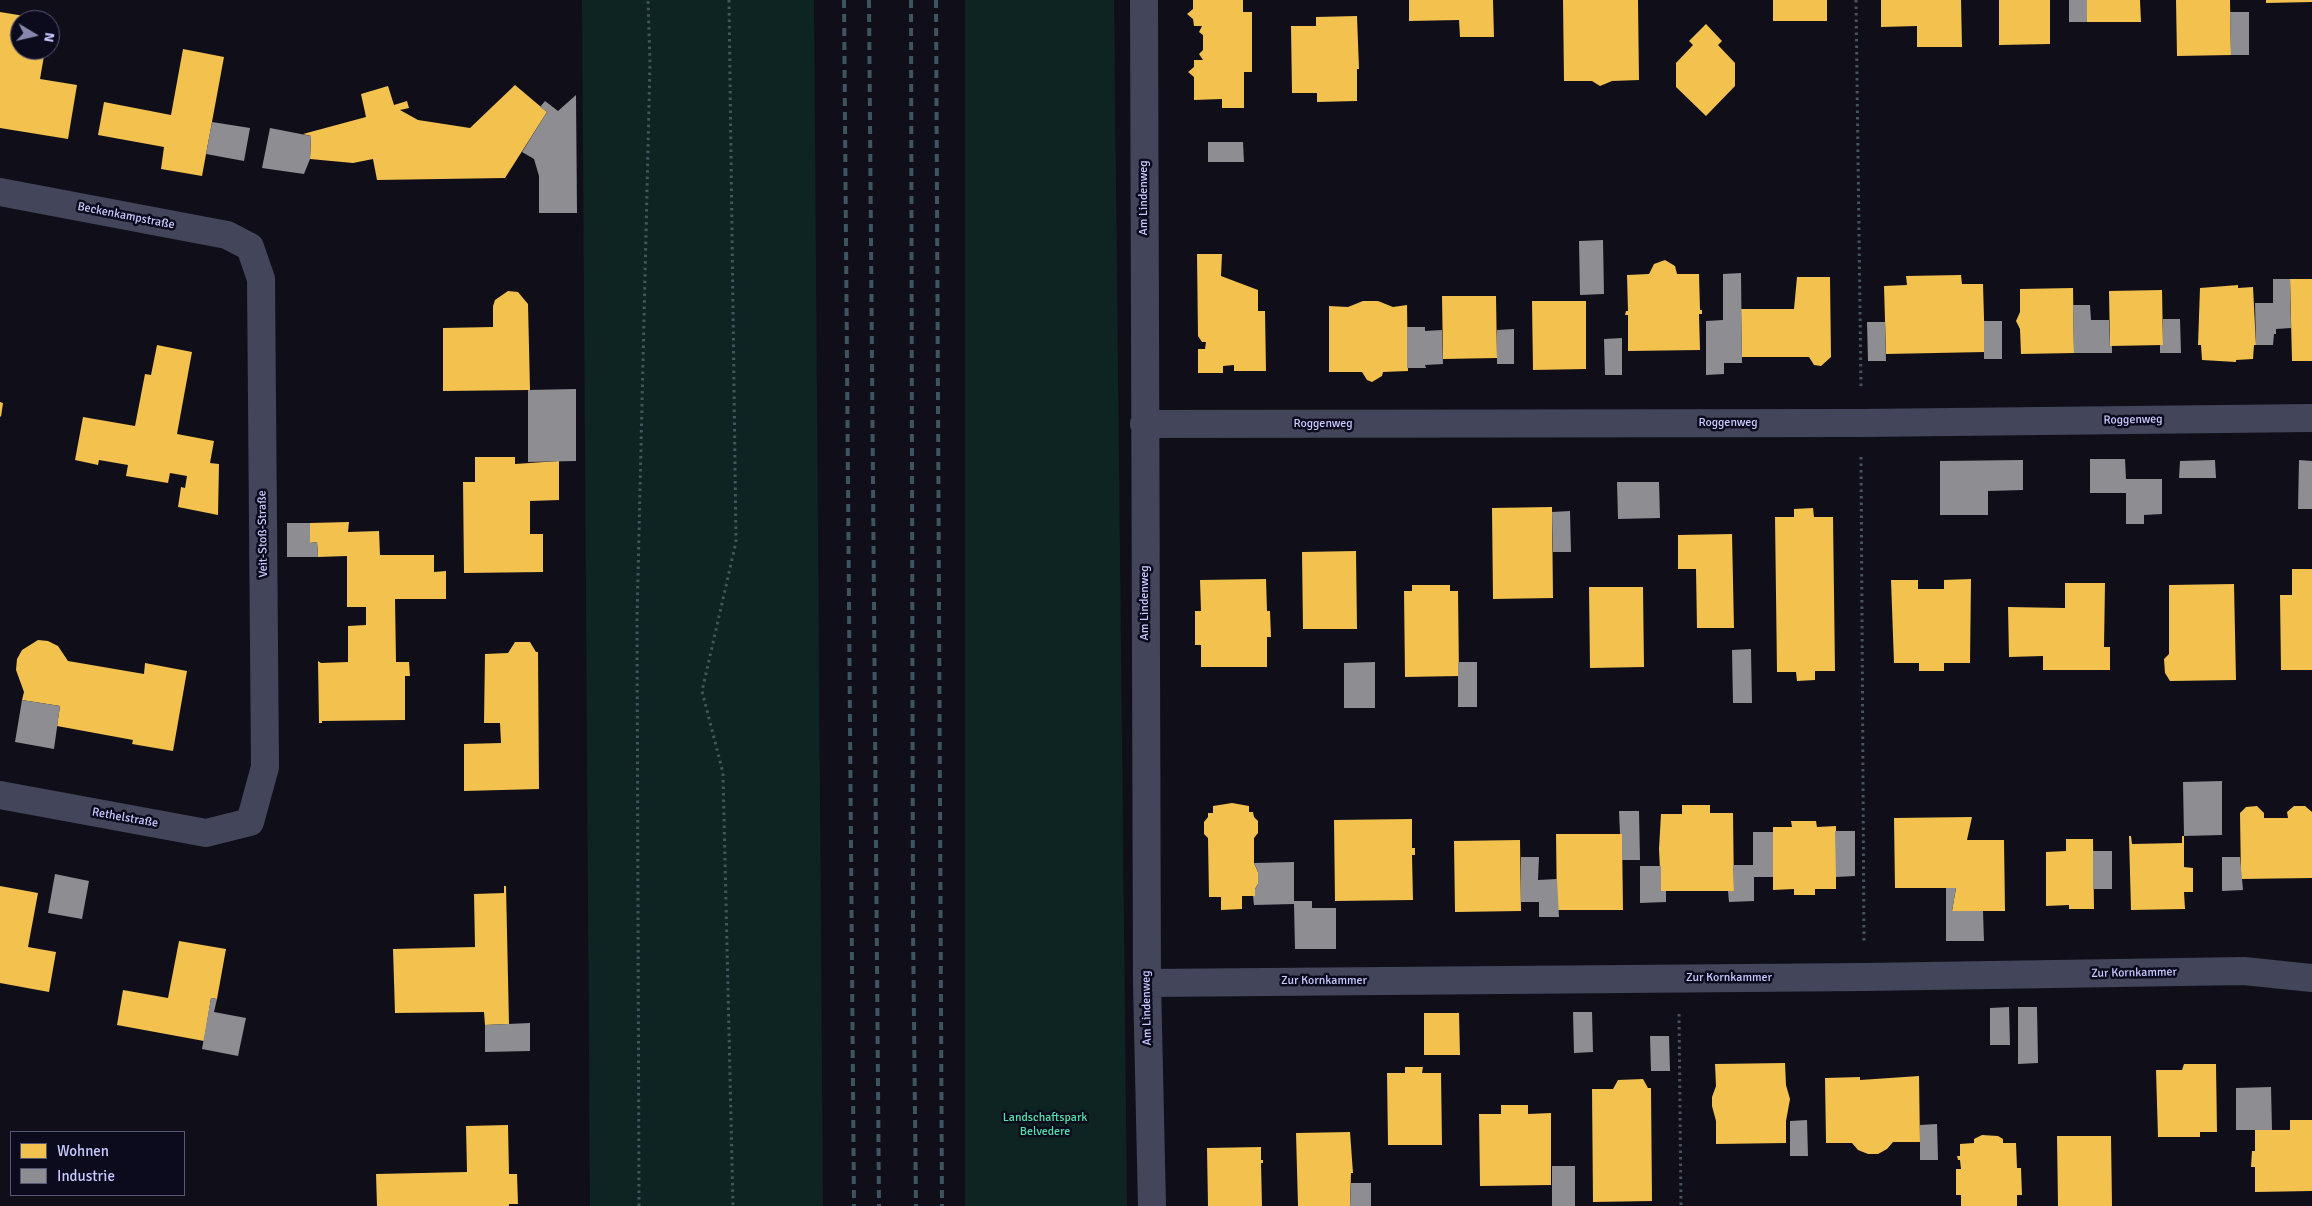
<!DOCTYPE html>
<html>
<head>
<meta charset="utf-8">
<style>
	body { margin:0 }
	#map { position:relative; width:2312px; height:1206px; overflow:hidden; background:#100f19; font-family:Signika,sans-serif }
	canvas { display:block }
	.legend { position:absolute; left:10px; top:1131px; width:175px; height:65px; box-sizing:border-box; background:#0c0b1d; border:1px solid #575777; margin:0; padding:6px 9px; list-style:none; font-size:15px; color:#c8c9ff }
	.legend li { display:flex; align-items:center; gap:10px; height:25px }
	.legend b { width:25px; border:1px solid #575777 }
	.north { position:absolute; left:10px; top:10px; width:50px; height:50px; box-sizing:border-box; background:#0c0b1d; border:1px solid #575777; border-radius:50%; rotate:99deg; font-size:14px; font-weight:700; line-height:20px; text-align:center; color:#c8c9ff }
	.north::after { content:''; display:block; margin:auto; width:18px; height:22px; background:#8888ae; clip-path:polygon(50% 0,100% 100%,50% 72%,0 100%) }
</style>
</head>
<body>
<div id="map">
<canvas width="2312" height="1206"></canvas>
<ul class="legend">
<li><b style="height:14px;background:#f2c14e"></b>Wohnen</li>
<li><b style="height:14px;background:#8d8d92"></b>Industrie</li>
</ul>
<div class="north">N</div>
</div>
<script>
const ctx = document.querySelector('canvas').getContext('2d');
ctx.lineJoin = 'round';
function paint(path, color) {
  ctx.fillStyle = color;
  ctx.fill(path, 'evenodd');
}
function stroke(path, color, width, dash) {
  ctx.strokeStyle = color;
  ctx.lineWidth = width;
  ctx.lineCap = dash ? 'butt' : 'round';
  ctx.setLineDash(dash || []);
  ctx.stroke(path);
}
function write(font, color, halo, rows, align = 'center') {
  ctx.font = font + ' Signika,sans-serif';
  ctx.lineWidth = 5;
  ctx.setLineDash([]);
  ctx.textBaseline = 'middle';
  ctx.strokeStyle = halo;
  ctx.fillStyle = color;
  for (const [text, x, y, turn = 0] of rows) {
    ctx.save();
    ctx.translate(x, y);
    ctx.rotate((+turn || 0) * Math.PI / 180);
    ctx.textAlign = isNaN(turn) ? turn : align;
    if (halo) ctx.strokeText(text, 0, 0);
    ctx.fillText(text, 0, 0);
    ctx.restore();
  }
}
const green = new Path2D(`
	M582,0H814L823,1206H590Z
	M965,0H1114L1127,1206H965Z`);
const homes = new Path2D(`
	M1193,0H1243V12H1252V72H1244V108H1222V99L1194,100V77L1188,72L1194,67V60H1203L1199,54L1203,50V35L1199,32L1202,26H1194L1193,19L1187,14L1193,9Z
	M1409,0H1493L1494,37H1460L1459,20L1409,21Z
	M1563,0H1638L1639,80L1612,81L1600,86L1592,81H1564Z
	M1773,0H1827V21H1773Z
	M1881,0H1961L1962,47H1917V26L1881,27Z
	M1999,0H2050V44L1999,45Z
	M2087,0H2140L2141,22H2087Z
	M2176,0H2230L2231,55L2177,56Z
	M2266,0H2312V2L2266,3Z
	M0,12L43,19L20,20V50H45L40,79L77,85L68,139L0,128Z
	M1357,16L1359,69H1357V101L1317,102V93H1292L1291,26H1316V17Z
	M1706,24L1722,41L1718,45L1735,63V86L1706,116L1676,87V63L1693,45L1689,41Z
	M183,49L224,57L202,176L161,169L164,147L98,135L104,102L171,115Z
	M515,85L547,112L505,178L377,180L373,159L353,163L310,159L311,136L303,134L366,117L361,94L388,86L394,105L407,101L409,108L400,110L418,120L470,128Z
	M1197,254H1222L1221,276L1258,290V311H1265L1266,371H1234V365L1223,366V373H1198V349H1205L1206,342H1202L1198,336Z
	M1665,260L1675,266L1677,274H1699L1700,310H1702V314H1699L1700,350L1628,351V315H1625L1626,311H1628L1627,275L1649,274L1654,264Z
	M1961,275L1962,284H1983L1985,352L1886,354L1884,286L1907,285L1906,276Z
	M1797,277H1830L1831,357L1821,366L1814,365L1809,357H1742L1741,309H1794Z
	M2290,279H2312V361H2292Z
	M2238,285V288L2253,287L2256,345H2254L2253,359L2236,360V362L2202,360L2201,345H2198L2200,288Z
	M2073,288L2074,353L2021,354L2020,329L2016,321L2020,312V289Z
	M2162,290L2163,345L2110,346L2109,291Z
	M508,291L518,292L528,304L530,390L443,391V328L493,327V306L495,300Z
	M1442,296H1496L1497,358L1443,359Z
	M1363,301H1378L1393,307L1407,305L1408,371L1383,372L1382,376L1372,382L1367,380L1362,372H1329V306L1348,307Z
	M1532,301H1586V369L1533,370Z
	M157,345L192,352L177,434L214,441L210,463L219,464L218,515L178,507L181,487L185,488L187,476L170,473L168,483L126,476L128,465L99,460L98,465L75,460L83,417L135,426L145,374L151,375Z
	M0,402L3,403L1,417L0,416Z
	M475,457H515V464L559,461V500L530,501V534H543V572L464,573L463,482H475Z
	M1552,507L1553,598L1493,599L1492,508Z
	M1813,508L1814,517H1833L1835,671H1815V680L1797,681L1796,672H1777L1775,517H1794V509Z
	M349,522L348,532L379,531L380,555H434V572L446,571V599H395L396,662H409L410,676H405V720L322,721V723H319L318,661L321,663L348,662V626L366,625V607H347V556L318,557L317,542L310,543V523Z
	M1732,534L1734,628H1697L1696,569H1678V535Z
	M1356,551L1357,629H1303L1302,552Z
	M2292,569H2312V670H2281L2280,595H2292Z
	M1266,579L1267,611H1270L1271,637H1267V667H1201V645H1195V611H1201L1200,580Z
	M1971,579L1970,663H1944V671H1919V663H1894L1891,580H1918V589H1944V580Z
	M2065,583H2105L2104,647H2110V670H2043V656L2009,657L2008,607L2065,608Z
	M2234,584L2236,680L2170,681L2165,673L2164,659L2169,654V585Z
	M1412,585H1450V591H1458L1459,676L1405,677L1404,591H1412Z
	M1589,587H1643L1644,667L1590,668Z
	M38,640L48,641L58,646L68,661L144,674L145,663L187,671L173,751L132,744L133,740L57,726L60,706L22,700L24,692L16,670L17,659L22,650Z
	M515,642H530L536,652H538L539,789L464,791V744L501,743L500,723H484L485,654L508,653Z
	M1232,803L1249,806V812H1253L1254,817L1258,821V833L1254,838V863L1258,872V884L1255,889V896H1242V909L1221,910V897H1209L1208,838L1204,834V822L1208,817V813H1213V806Z
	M1682,805H1710V813H1733L1734,891H1661L1659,849L1661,814H1682Z
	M2257,806L2264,813V818H2288L2287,812L2294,806H2305L2312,812V878L2241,879L2240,813L2246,807Z
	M1972,817L1967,840H2004L2005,911H1952L1956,888H1895L1894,818Z
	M1412,819V848H1415V855H1412L1413,900L1335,901L1334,820Z
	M1791,821H1816L1817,827L1836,826V889H1815V895H1794V889L1773,890V827H1792Z
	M1556,834H1622L1623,910H1557Z
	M2129,836H2131L2132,844L2182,843V836H2184V867L2193,868V892H2184L2185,909L2131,910Z
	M2066,839H2093L2094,909H2069V905L2046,906V852L2066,851Z
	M1520,840L1521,911L1455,912L1454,841Z
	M0,886L38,893L28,947L56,952L49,992L0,983Z
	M504,886H506L509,1024L485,1025L484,1012L395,1013L393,949L475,947L474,894L504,893Z
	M179,941L226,949L217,999L211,998L204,1041L117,1025L123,990L168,998Z
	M1424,1013H1459L1460,1055H1424Z
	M1785,1063L1786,1085L1790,1099L1786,1121V1143L1716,1144V1121L1712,1106V1097L1716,1086L1715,1064Z
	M2184,1064H2216L2217,1132H2200V1137H2158L2156,1070H2182Z
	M1405,1067H1423L1422,1073H1441L1442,1145H1388L1387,1073H1405Z
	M1919,1076L1920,1142H1893L1887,1149L1878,1154H1868L1858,1150L1852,1143H1826L1825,1078L1860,1077V1080Z
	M1643,1079L1648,1088H1651L1652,1201L1593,1202L1592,1089H1613L1618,1080Z
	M1501,1105H1528V1114L1551,1113V1185L1480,1186L1479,1114H1501Z
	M2290,1120H2312V1191L2255,1192V1167H2251L2252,1151H2255V1130H2290Z
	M508,1125L509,1174H517L518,1204H509V1206H377L376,1174L467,1172L466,1126Z
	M1350,1132L1353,1173H1351L1350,1206H1298L1296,1133Z
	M1982,1135L1998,1136L2003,1139V1143H2016L2017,1168H2021L2022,1195H2017V1206H1961V1195H1956V1169H1961L1960,1160H1958L1957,1156H1960V1144L1974,1143V1139Z
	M2057,1136H2111L2112,1206H2058Z
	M1261,1147V1160H1263V1163H1261L1262,1206H1208L1207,1148Z`);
const industry = new Path2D(`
	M2069,0H2087V22H2069Z
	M2230,12H2249V55H2231Z
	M576,95L577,213H539V176L534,159L522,152L547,112L540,107L545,101L558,111Z
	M212,122L250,128L244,161L206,154Z
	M270,128L311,136L310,159L304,174L262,168Z
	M1208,142H1243L1244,162H1208Z
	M1603,240L1604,294L1580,295L1579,241Z
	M1741,273L1742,363H1724V374L1706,375V321L1723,320V274Z
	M2273,279H2290L2291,328L2276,329V334H2274L2273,345H2256L2255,303H2273Z
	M2073,305H2090L2091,320H2109L2110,346H2112V353H2074Z
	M2163,319H2180L2181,353H2160V345H2163Z
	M1984,321H2002V359H1984Z
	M1867,322H1885L1886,361H1868Z
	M1407,327H1425V331L1442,330L1443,364L1425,365L1426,368H1407Z
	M1514,329V364H1497V330Z
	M1622,338V375H1605L1604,339Z
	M576,389V461L528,462V390Z
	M2090,459H2125L2126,479H2162V514L2144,515V524H2126V493H2090Z
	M2023,460V490L1988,491V515H1940V461Z
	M2215,460L2216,478H2179L2180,461Z
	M2299,460L2312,461V509H2298Z
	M1617,482H1659L1660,518L1618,519Z
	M1570,511L1571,552H1553L1552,512Z
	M287,523H310V543L317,542L318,557H287Z
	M1751,649L1752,703H1733L1732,650Z
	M1375,662V708H1344V663Z
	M1458,662H1477V707H1458Z
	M22,700L60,706L54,749L15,742Z
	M2222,781V835L2184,836L2183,782Z
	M1619,811H1639L1640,860H1622V834H1620Z
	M1835,831H1855V876L1836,877Z
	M1753,832H1773V877H1754V901L1729,902L1728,891H1734L1733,865H1753Z
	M2093,851H2112V889H2093Z
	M1521,857H1539L1538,880L1557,879L1559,917H1539V902H1521Z
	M2222,857H2240L2243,890L2222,891Z
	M1294,862V901H1312V908H1336V949H1295L1294,904L1254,905L1253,896H1255V889L1258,884V872L1254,863Z
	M1640,866H1661V891H1666V902L1640,903Z
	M55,874L89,881L82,919L48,913Z
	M1946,888H1956L1952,911H1983L1984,941H1946Z
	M211,998L217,999L214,1012L246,1018L238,1056L202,1049Z
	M2009,1007L2010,1045H1990V1008Z
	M2018,1007H2037L2038,1063L2018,1064Z
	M1573,1012H1592L1593,1052L1574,1053Z
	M530,1023V1051L485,1052V1025Z
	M1650,1036H1669L1670,1071H1651Z
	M2271,1087L2272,1130H2236V1088Z
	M1807,1120L1808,1156H1790V1121Z
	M1937,1124L1938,1160H1920V1125Z
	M1552,1166H1575V1206H1552Z
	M1351,1183H1371V1206H1350Z`);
const path = new Path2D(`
	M729,0L736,542L702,691L723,773L733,1206
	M1856,0L1861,389
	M1861,457L1864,944
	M1679,1014L1681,1206
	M639,1206L637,618L650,63L648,0`);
const street = new Path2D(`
	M1144,0L1147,983L1152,1206
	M0,192L227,235L250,247L261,279L265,767L250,822L206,833L0,795
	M1144,424L1861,423L2312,418
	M1147,983L1864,977L2244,971L2312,978`);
const rail = new Path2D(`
	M844,0L854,1206
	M869,0L879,1206
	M911,0L913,926L916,1206
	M936,0L942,1206`);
const streetNames = [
	["Am Lindenweg",1144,198,-90],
	["Beckenkampstraße",126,216,11],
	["Roggenweg",2133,420,-1],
	["Roggenweg",1728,423],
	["Roggenweg",1323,424],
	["Veit-Stoß-Straße",263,534,-91],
	["Am Lindenweg",1145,603,-90],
	["Rethelstraße",125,818,10],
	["Zur Kornkammer",2134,973,-1],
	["Zur Kornkammer",1729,978],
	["Zur Kornkammer",1324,981],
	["Am Lindenweg",1147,1008,-91]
];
const parkNames = [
	["Landschaftspark",1045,1118],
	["Belvedere",1045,1132]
];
paint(green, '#0e2422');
paint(homes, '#f2c14e');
paint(industry, '#8d8d92');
stroke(path, '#44555f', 3, [2.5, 4]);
stroke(street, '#43455a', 28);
stroke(rail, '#3c5560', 4, [8, 6]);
write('12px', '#c8c9ff', '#0c0b1d', streetNames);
write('12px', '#53e0a9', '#0c0b1d', parkNames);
</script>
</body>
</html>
